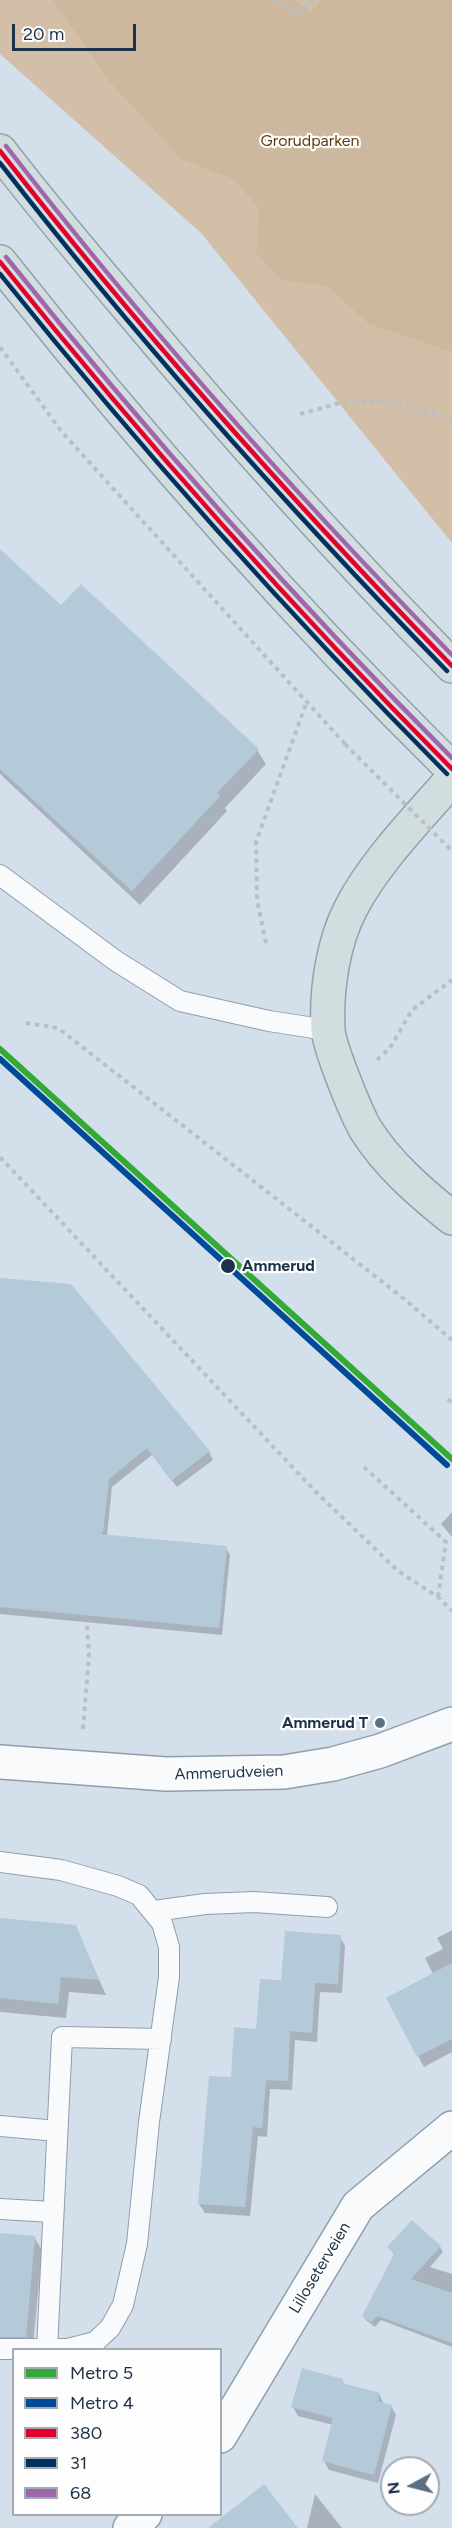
<!DOCTYPE html>
<html>
<head>
<meta charset="utf-8">
<style>
	body { margin:0 }
	#map { position:relative; width:452px; height:2528px; overflow:hidden; background:#d4dfec; font-family:Figtree,sans-serif }
	canvas { display:block }
	.legend { position:absolute; left:12px; top:2348px; width:210px; height:168px; box-sizing:border-box; background:#fdfdfd; border:2px solid #a3acb5; margin:0; padding:8px 10px; list-style:none; font-size:18px; color:#1c3248 }
	.legend li { display:flex; align-items:center; gap:12px; height:30px }
	.legend b { width:30px; border:2px solid #a3acb5 }
	.north { position:absolute; left:380px; top:2456px; width:60px; height:60px; box-sizing:border-box; background:#fdfdfd; border:2px solid #a3acb5; border-radius:50%; rotate:263deg; font-size:16px; font-weight:700; line-height:24px; text-align:center; color:#1c3248 }
	.north::after { content:''; display:block; margin:auto; width:21px; height:27px; background:#5c6f81; clip-path:polygon(50% 0,100% 100%,50% 72%,0 100%) }
	.scale { position:absolute; left:12px; top:24px; width:124px; height:27px; box-sizing:border-box; border:3px solid #1c3248; border-top:0; padding-left:8px; font-size:18px; line-height:21px; white-space:nowrap; color:#1c3248; -webkit-text-stroke:4px #fdfdfd; paint-order:stroke }
</style>
</head>
<body>
<div id="map">
<canvas width="452" height="2528"></canvas>
<ul class="legend">
<li><b style="height:8px;background:#32aa35"></b>Metro 5</li>
<li><b style="height:8px;background:#004a98"></b>Metro 4</li>
<li><b style="height:8px;background:#e4002b"></b>380</li>
<li><b style="height:8px;background:#003260"></b>31</li>
<li><b style="height:8px;background:#a066aa"></b>68</li>
</ul>
<div class="north">N</div>
<div class="scale">20 m</div>
</div>
<script>
const ctx = document.querySelector('canvas').getContext('2d');
ctx.lineJoin = 'round';
function paint(path, color) {
  ctx.fillStyle = color;
  ctx.fill(path, 'evenodd');
}
function stroke(path, color, width, dash) {
  ctx.strokeStyle = color;
  ctx.lineWidth = width;
  ctx.lineCap = dash ? 'butt' : 'round';
  ctx.setLineDash(dash || []);
  ctx.stroke(path);
}
function write(font, color, halo, rows, align = 'center') {
  ctx.font = font + ' Figtree,sans-serif';
  ctx.lineWidth = 4.5;
  ctx.setLineDash([]);
  ctx.textBaseline = 'middle';
  ctx.strokeStyle = halo;
  ctx.fillStyle = color;
  for (const [text, x, y, turn = 0] of rows) {
    ctx.save();
    ctx.translate(x, y);
    ctx.rotate((+turn || 0) * Math.PI / 180);
    ctx.textAlign = isNaN(turn) ? turn : align;
    if (halo) ctx.strokeText(text, 0, 0);
    ctx.fillText(text, 0, 0);
    ctx.restore();
  }
}
const green = new Path2D(`
	M0,0H452V543L201,233L0,54Z`);
const forest = new Path2D(`
	M53,0H294L311,12L322,0H452V352L369,324L327,286L281,280L256,253L259,208L233,179L181,159L110,82Z`);
const shadow = new Path2D(`
	M0,551L61,607L257,750L266,764L225,808L227,811L140,905L0,774Z
	M0,1279L70,1286L209,1452L213,1460L177,1487L152,1455L112,1487L107,1536L226,1548L230,1555L222,1635L0,1614Z
	M452,1512V1537L441,1524Z
	M0,1919L75,1926L106,1995L69,1992L66,2018L0,2012Z
	M452,1930V2052L424,2067L418,2056L433,1974L425,1958L443,1949L437,1938Z
	M340,1937L345,1946L342,1993L320,1992L317,2042L295,2040L292,2090L270,2089L267,2137L258,2136L250,2216L205,2213L199,2204L233,2079L283,1982Z
	M0,2234L34,2237L42,2250L33,2346L0,2343Z
	M440,2247L443,2252L430,2267L452,2274V2347L381,2320L375,2327L367,2321L363,2316L395,2256L389,2248Z
	M342,2381L345,2385L379,2394L384,2404L391,2406L396,2415L378,2483L329,2470L324,2461L333,2425L298,2416L293,2407Z
	M315,2494L342,2528H307Z`);
const building = new Path2D(`
	M0,549L61,605L81,584L259,749L217,793L220,796L132,891L0,769Z
	M0,1278L71,1284L210,1451L171,1481L147,1448L109,1479L103,1532L100,1534L227,1546L219,1628L0,1607Z
	M0,1918L76,1925L99,1980L61,1977L58,2004L0,1998Z
	M285,1931L341,1935L338,1984L315,1983L312,2033L290,2031L288,2081L266,2080L262,2128L253,2127L245,2207L198,2204L209,2076L231,2077L234,2027L256,2029L260,1979L281,1980Z
	M452,1963V2039L417,2057L386,1998Z
	M412,2220L441,2246L411,2279L452,2293V2343L378,2316L371,2322L362,2316L394,2254L387,2247Z
	M0,2233L35,2236L26,2337H0Z
	M302,2368L343,2379L342,2383L380,2393L378,2401L392,2405L374,2475L322,2461L333,2418L291,2407Z
	M264,2484L298,2528H208Z`);
const path = new Path2D(`
	M274,0L293,12H303L313,0
	M0,347L61,431L345,744
	M300,414L340,403L391,401L452,419
	M266,943L257,900L256,842L307,701
	M26,1023L58,1028L403,1298L452,1340
	M377,1060L390,1048L412,1010L452,980
	M0,1157L315,1491L398,1571L438,1597L452,1611
	M448,1399L452,1403
	M364,1467L446,1542L438,1597
	M83,1729L89,1655L87,1624`);
const service = new Path2D(`
	M0,875L116,961L180,1001L269,1021L327,1030
	M0,1862L61,1870L118,1886L139,1895L162,1923L169,1947V1977L149,2122L137,2244L123,2305L110,2328L95,2342L68,2349H0
	M154,1911L205,1904L254,1902L327,1907
	M0,2126L57,2131
	M0,2209L53,2212
	M47,2349L62,2037L161,2039`);
const minor = new Path2D(`
	M220,2436L358,2206L452,2128
	M130,2528L145,2514`);
const tertiary = new Path2D(`
	M0,1762L166,1774L284,1772L333,1764L380,1751L452,1724`);
const trunk = new Path2D(`
	M0,151C42,206 87,259 132,312C234,434 340,552 452,666
	M0,262C141,440 291,610 452,769
	M452,779C418,818 374,863 351,908C333,942 326,990 328,1028C328,1045 357,1115 366,1130C388,1165 421,1193 452,1218`);
const pathBridge = new Path2D(`
	M345,744L452,851`);
const bus1 = new Path2D(`
	M0,151C140,331 293,502 452,666
	M0,262C142,439 292,608 452,769`);
const bus2 = new Path2D(`
	M0,163C138,341 290,510 447,671
	M0,274C140,449 289,615 447,774`);
const bus3 = new Path2D(`
	M6,146C144,325 295,494 452,655
	M6,257C146,432 294,599 452,758`);
const metro1 = new Path2D(`
	M0,1049L452,1459`);
const metro2 = new Path2D(`
	M0,1059L447,1465`);
const markers = [
	[228,1266,8,"#1c3248"],
	[380,1723,6,"#5c6f81"]
];
const parkNames = [
	["Grorudparken",310,141]
];
const stopNames = [
	["Ammerud",242,1266]
];
const poiNames = [
	["Ammerud T",368,1723]
];
const streetNames = [
	["Ammerudveien",229,1773,-2],
	["Lilloseterveien",320,2268,-59]
];
paint(green, '#d3bfa8');
paint(forest, '#cdb89f');
paint(shadow, '#0003');
paint(building, '#b5cad8');
stroke(service, '#8f9ead', 22);
stroke(minor, '#8f9ead', 36);
stroke(tertiary, '#8f9ead', 36);
stroke(trunk, '#90a3a9', 36);
stroke(path, '#b9bfc6', 4, [4.5, 4.5]);
stroke(service, '#f9fafc', 20);
stroke(minor, '#f9fafc', 33);
stroke(tertiary, '#f9fafc', 33);
stroke(trunk, '#d2dddf', 33);
stroke(pathBridge, '#b9bfc6', 4, [4.5, 4.5]);
stroke(bus1, '#e4002b', 4.5);
stroke(bus2, '#003260', 4.5);
stroke(bus3, '#a066aa', 4.5);
stroke(metro1, '#32aa35', 6);
stroke(metro2, '#004a98', 6);
for (const [x, y, r, color] of markers) {
  const dot = new Path2D();
  dot.arc(x, y, r, 0, 2 * Math.PI);
  ctx.fillStyle = color;
  ctx.fill(dot);
  stroke(dot, '#fdfdfd', 2);
}
write('16px', '#5d3d10', '#fdfdfd', parkNames);
write('bold 16px', '#1c3248', '#fdfdfd', stopNames, 'left');
write('bold 16px', '#1c3248', '#fdfdfd', poiNames, 'right');
write('16px', '#1c3248', '#fdfdfd', streetNames);
</script>
</body>
</html>
